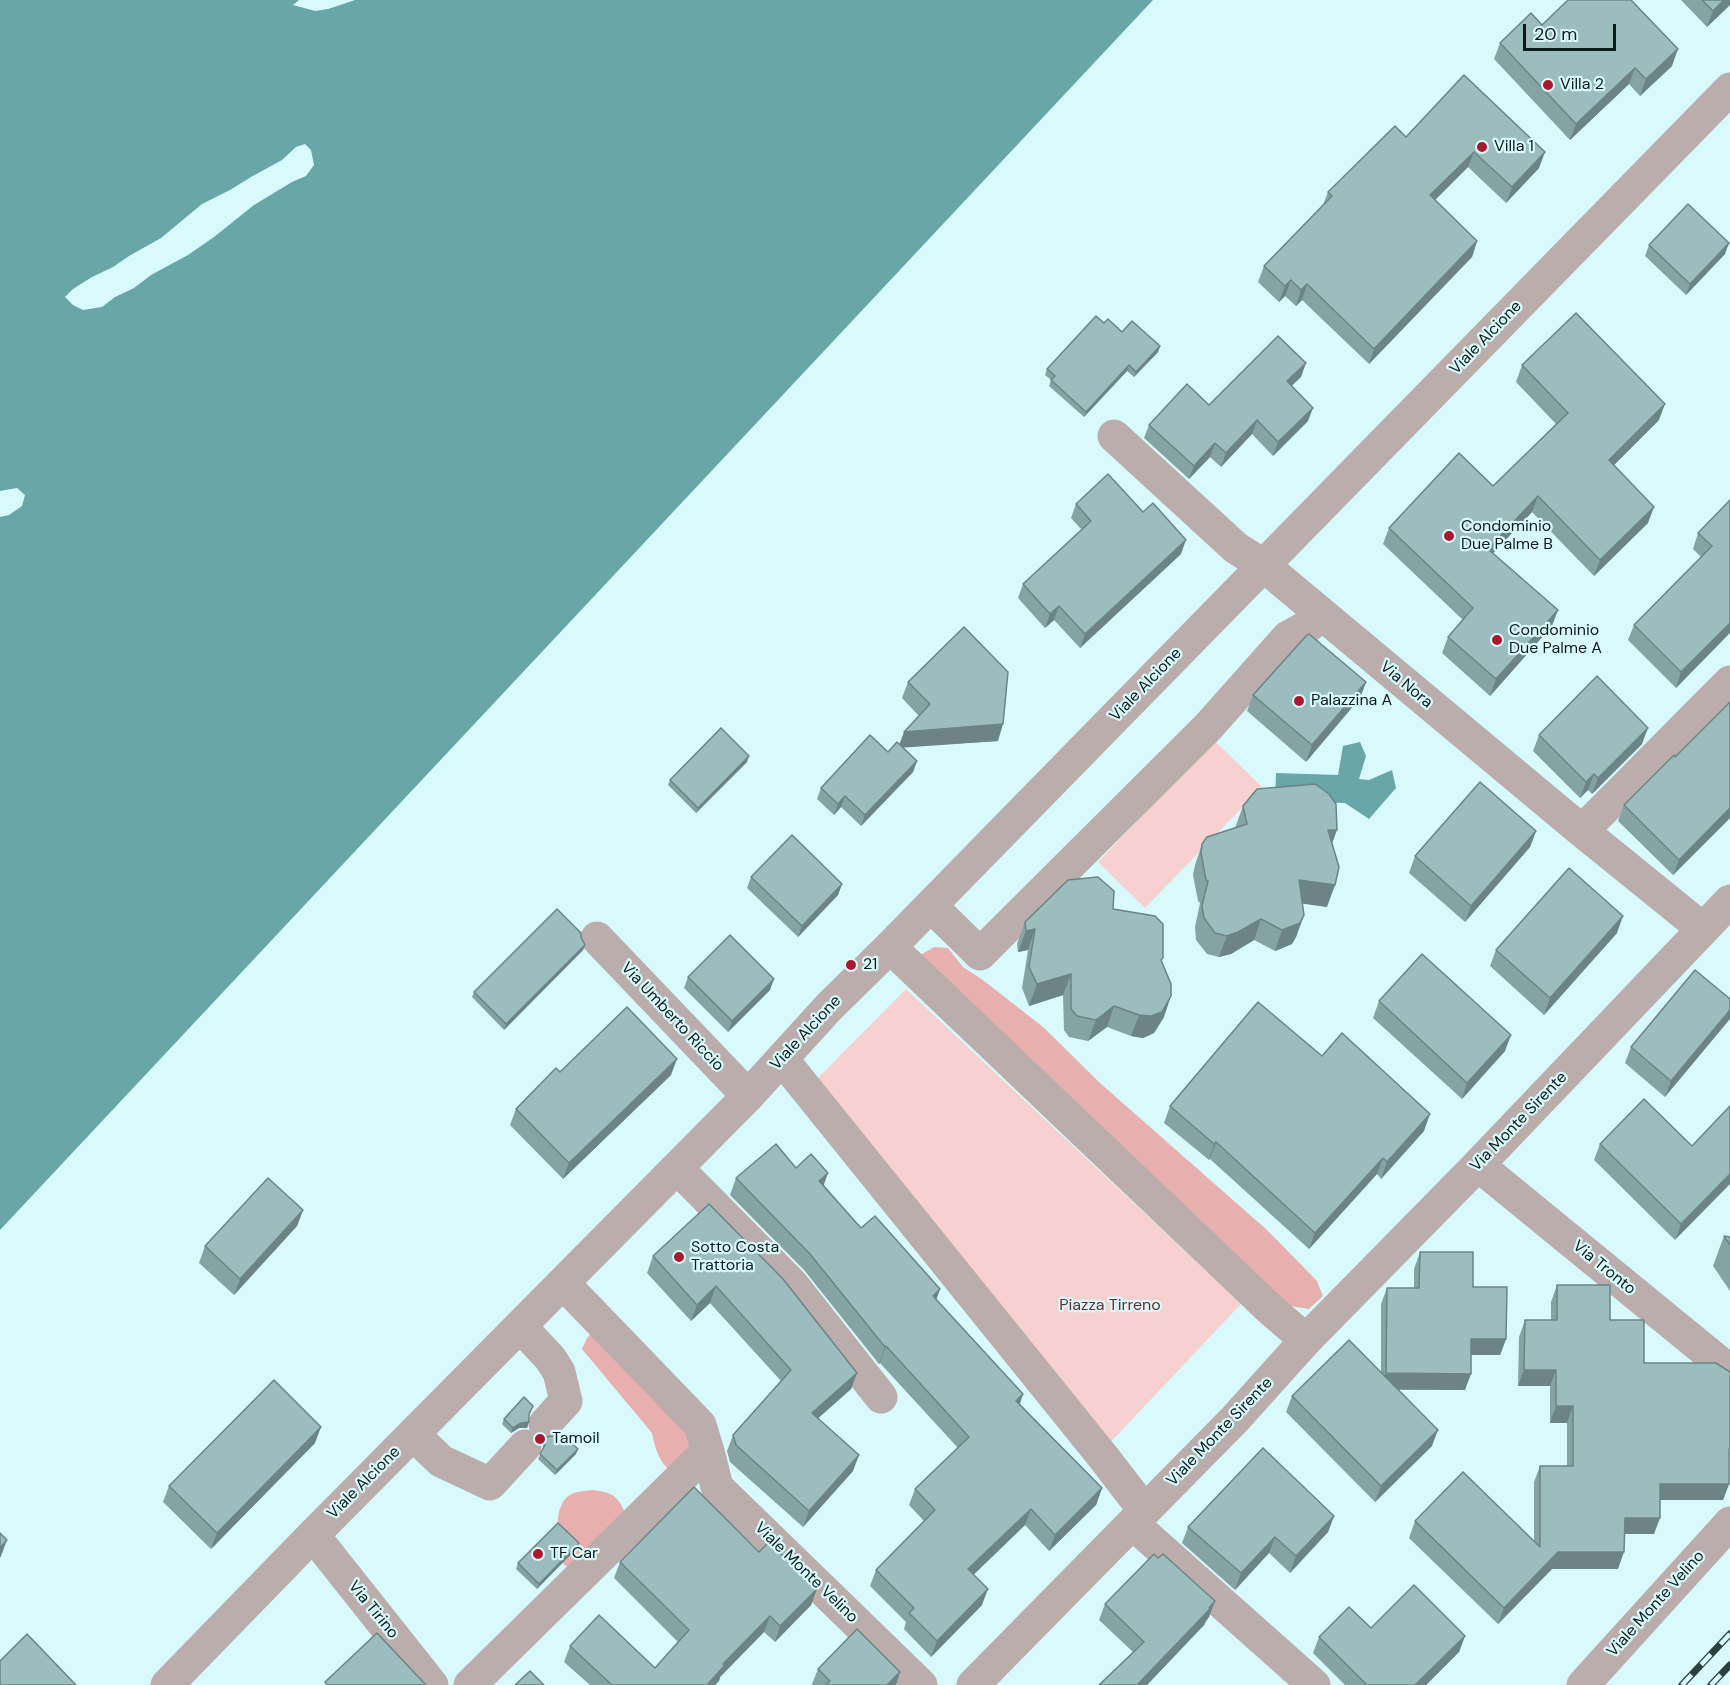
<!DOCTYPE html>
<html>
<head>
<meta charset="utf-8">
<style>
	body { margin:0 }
	#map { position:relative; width:1730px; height:1685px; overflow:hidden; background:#d8fafc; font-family:"DM Sans",sans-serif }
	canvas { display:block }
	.scale { position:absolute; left:1523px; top:24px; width:93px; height:27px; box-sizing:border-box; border:3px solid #0e1b1c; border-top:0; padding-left:8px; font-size:18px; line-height:21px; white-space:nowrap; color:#0e1b1c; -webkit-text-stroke:4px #d8fafc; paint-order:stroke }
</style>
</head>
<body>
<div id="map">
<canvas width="1730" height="1685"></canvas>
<div class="scale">20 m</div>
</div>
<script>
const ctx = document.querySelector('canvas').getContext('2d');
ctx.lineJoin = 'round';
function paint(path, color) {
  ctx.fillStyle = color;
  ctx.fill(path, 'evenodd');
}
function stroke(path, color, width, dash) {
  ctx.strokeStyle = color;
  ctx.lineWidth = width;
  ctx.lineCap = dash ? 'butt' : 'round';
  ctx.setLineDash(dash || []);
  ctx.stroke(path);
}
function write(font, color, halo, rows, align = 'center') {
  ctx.font = font + ' "DM Sans",sans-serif';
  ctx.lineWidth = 4.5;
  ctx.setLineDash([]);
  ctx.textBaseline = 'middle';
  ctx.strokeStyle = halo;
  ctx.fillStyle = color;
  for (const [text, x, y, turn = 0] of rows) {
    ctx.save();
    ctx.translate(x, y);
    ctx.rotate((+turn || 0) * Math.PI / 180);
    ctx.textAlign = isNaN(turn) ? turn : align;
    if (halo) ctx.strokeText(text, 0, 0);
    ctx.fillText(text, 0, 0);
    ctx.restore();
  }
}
const green = new Path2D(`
	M1214,740L1262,787L1145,908L1098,862Z
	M906,989L1241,1304L1107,1446L810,1086Z`);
const forest = new Path2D(`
	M934,947L948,948L963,967L983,980L1043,1027L1100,1083L1267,1230L1317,1281L1323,1296L1309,1309L1290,1306L917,957Z
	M591,1334L686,1429L691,1450L672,1472C659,1463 655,1448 652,1433L582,1349L587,1338Z
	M593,1490C614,1493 618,1496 626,1515L569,1568L562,1563C559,1546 552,1513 566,1498C573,1491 584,1491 593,1490Z`);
const water = new Path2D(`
	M0,0H1153L0,1230Z
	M1360,742L1366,756L1359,779L1369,780L1392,770L1396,788L1369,819L1345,803L1275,801L1276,773L1338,775L1343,746Z`);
const pier = new Path2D(`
	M299,0H355L328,9L315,11L293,5Z
	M305,144L311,150L314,165L306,176L292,182L254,205L214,237L188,255L151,275L134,288L115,297L102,307L83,310L73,305L65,297L73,289L92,277L113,267L129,256L161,238L202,204L230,190L251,177L282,160L296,147Z
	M17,488L25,495L22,506L9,515L0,517V491Z`);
const minor = new Path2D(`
	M1114,436L1236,548L1263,565L1582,831L1703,929
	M1582,831L1730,682
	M931,906L980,954L1208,727L1288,637L1310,625L1320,614
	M597,938L748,1096
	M890,947L1270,1309L1306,1340
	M782,1059L1104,1458L1144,1510
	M1478,1165L1730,1371
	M677,1168L791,1283L881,1397
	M563,1283L700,1425L708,1451L717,1487L921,1685
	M520,1326L550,1358L559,1372L566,1401L545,1424
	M413,1434L441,1461L490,1484L525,1446
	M1133,1524L1314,1685
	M313,1535L432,1685
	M167,1685L313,1535L748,1096L828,1008L890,947L1730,89
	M470,1685L708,1451
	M973,1685L1235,1419L1306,1340L1478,1165L1730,901
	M1583,1685L1730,1523`);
const rail = new Path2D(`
	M1682,1685L1730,1634
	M1711,1685L1730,1665`);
const wall = new Path2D(`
	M1681,0H1730V5L1707,27Z
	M1542,25L1672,66L1640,96L1629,84L1570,140L1494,59L1500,43Z
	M1464,75L1539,168L1506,203L1468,167L1435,200L1477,241L1472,257L1369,364L1302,300L1296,306L1285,296L1279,302L1258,282L1264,266L1323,205L1328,192L1406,137Z
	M1649,245L1725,254L1686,295L1645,256Z
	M1104,323L1122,332L1160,346L1158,352L1134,377L1127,371L1084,417L1049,386L1051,380L1045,375L1047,369Z
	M1522,365L1659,420L1614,465L1648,523L1594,576L1532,512L1493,553L1552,626L1490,696L1442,653L1448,637L1463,620L1383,544L1389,528L1493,486L1556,424L1516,382Z
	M1301,377L1291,386L1308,421L1273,456L1252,434L1221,467L1210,457L1189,479L1144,438L1149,425L1209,405Z
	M1730,500V632L1676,688L1628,640L1634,625L1701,557L1693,549L1698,533Z
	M1076,504L1181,554L1080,648L1054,620L1045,628L1018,598L1023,584L1082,530L1071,518Z
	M908,682L998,741L903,747L917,761L913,772L861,826L841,807L834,815L817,799L821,788L888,752L899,744L919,716L902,698Z
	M1366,682L1360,698L1306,762L1247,711L1253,695Z
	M1539,735L1642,744L1592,794L1588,790L1580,798L1533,751Z
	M1675,757L1730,818L1673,875L1618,821L1624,805Z
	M747,762L696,813L668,785L670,780Z
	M1243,806L1332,844L1327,907L1302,903L1304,915L1296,937L1292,944L1275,951L1254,940L1231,954L1219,957L1207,954L1196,940L1195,927L1200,903L1198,901L1193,875L1195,865L1202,844L1235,828Z
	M1536,831L1530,847L1465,922L1409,873L1415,856Z
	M751,877L842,884L838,895L798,937L747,888Z
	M1113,909L1162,961L1164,1017L1154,1033L1143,1038L1131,1036L1107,1027L1088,1041L1069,1037L1064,1030L1063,995L1029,1006L1022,988L1028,950L1018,952L1017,944L1025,922Z
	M1617,933L1544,1015L1490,966L1496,950Z
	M581,937L585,945L583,950L504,1030L472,997L474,992Z
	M688,977L770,990L728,1032L684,988Z
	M1730,999L1665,1097L1625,1063L1631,1047Z
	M1379,1001L1505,1051L1462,1099L1373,1018Z
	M1322,1056L1424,1131L1381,1179L1377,1174L1309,1249L1210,1159L1209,1160L1164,1123L1170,1106Z
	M560,1072L671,1075L563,1179L510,1125L516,1109Z
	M1730,1106L1675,1240L1594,1160L1600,1144L1692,1146Z
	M796,1168L824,1185L861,1228L940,1289L936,1300L1023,1394L1020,1404L1102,1488L1096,1505L1049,1551L1025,1525L973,1575L982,1605L931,1657L904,1629L906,1622L870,1586L876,1570L924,1521L909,1505L915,1489L958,1448L880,1363L879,1364L804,1270L730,1195L736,1178Z
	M709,1204L857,1373L851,1389L818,1418L853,1471L803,1527L730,1462L727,1451L733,1435L781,1381L710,1303L691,1321L647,1273L653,1256Z
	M303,1210L297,1226L234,1295L199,1263L205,1246Z
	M1724,1236L1730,1237V1291L1713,1266Z
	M1420,1252L1473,1287L1506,1339L1500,1355H1471L1465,1390H1398L1432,1446L1375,1502L1286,1412L1292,1396L1381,1372V1304L1387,1288H1414V1269Z
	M1557,1285L1610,1320L1729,1465V1484L1723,1500H1660L1654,1534H1624L1618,1569H1552L1498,1624L1409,1538L1415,1521L1534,1542V1482L1540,1466H1567V1423H1550V1386H1518L1519,1337L1525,1320H1551V1302Z
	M533,1406L529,1416V1422L527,1428H519L511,1433L502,1424L504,1419Z
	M545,1437L576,1454L555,1475L538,1459L543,1449V1442Z
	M315,1443L211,1549L163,1502L169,1486Z
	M1334,1516L1328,1532L1290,1573L1269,1553L1235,1590L1182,1543L1188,1527Z
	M577,1548L537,1589L516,1569L518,1563Z
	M759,1552L817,1589L811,1605L775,1642L764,1632L720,1677L719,1681L715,1685H590L564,1662L570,1646L655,1668L678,1642L614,1578L620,1562Z
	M1105,1604L1209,1617L1206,1621L1204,1625L1147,1685H1099L1133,1652L1099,1620Z
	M1371,1628L1465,1636L1459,1652L1426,1685H1345L1313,1653L1319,1637Z
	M818,1669L896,1685H813L812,1684Z`);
const shadedWall = new Path2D(`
	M1724,0H1730V5L1707,27L1713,11Z
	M1678,49L1672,66L1640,96L1646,79Z
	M1635,68L1629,84L1570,140L1576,124Z
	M1474,152L1468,167L1424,211L1430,195Z
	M1545,152L1539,168L1506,203L1512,187Z
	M1477,241L1472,257L1369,364L1374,349Z
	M1729,243L1725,254L1686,295L1690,284Z
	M1291,280L1285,296L1279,302L1285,286Z
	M1307,284L1302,300L1296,306L1301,290Z
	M1160,346L1158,352L1134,377L1136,372Z
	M1306,363L1301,377L1282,395L1287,381Z
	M1129,365L1127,371L1084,417L1086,412Z
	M1665,404L1659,420L1603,476L1609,460Z
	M1313,408L1308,421L1273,456L1278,442Z
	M1257,420L1252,434L1221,467L1226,453Z
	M1215,443L1210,457L1189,479L1194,466Z
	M1538,496L1532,512L1482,565L1488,549Z
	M1654,507L1648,523L1594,576L1600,560Z
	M1186,540L1181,554L1080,648L1085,634Z
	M1059,606L1054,620L1045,628L1050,614Z
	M1558,610L1552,626L1490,696L1496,679Z
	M1730,620V633L1676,688L1681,672Z
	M1366,682L1360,698L1306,762L1312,745Z
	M1003,724L998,741L898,748L904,732Z
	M1648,728L1642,744L1592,794L1598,778Z
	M749,756L747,762L696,813L698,808Z
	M917,761L913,772L861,826L865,815Z
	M1594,774L1588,790L1580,798L1586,782Z
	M845,796L841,807L834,815L838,804Z
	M1730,808V818L1673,875L1679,860Z
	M1328,830H1337L1329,852Z
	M1536,831L1530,847L1465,922L1471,906Z
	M1299,880L1335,885L1327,907L1291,902Z
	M842,884L838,895L798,937L802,926Z
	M1304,915L1296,937L1292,944L1275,951L1282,930Z
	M1623,916L1617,933L1544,1015L1550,998Z
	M1261,919L1254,940L1231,954L1219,957L1227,936Z
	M1035,929L1028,950L1018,952L1026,931Z
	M585,945L583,950L504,1030L506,1024Z
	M1071,974L1063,995L1029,1006L1037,984Z
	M774,979L770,990L728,1032L732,1021Z
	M1171,996L1164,1017L1154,1033L1143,1038L1131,1036L1139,1015Z
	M1114,1006L1107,1027L1088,1041L1096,1020Z
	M1730,1010V1019L1665,1097L1671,1081Z
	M1511,1035L1505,1051L1462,1099L1467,1083Z
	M677,1059L671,1075L563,1179L569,1163Z
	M1430,1114L1424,1131L1381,1179L1387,1162Z
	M1216,1142L1210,1159L1209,1160L1214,1144Z
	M1383,1158L1377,1174L1309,1249L1315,1233Z
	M828,1173L822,1190L819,1181Z
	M1730,1174V1184L1675,1240L1681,1224Z
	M303,1210L297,1226L234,1295L240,1279Z
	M716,1286L710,1303L691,1321L697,1305Z
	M940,1289L934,1306L933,1296Z
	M1471,1339H1506L1500,1355H1465Z
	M886,1346L880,1363L879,1364L885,1347Z
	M1524,1370H1556L1550,1386H1518Z
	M857,1373L851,1389L806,1429L812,1413Z
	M1386,1373L1471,1374L1465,1390L1380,1389Z
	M1023,1394L1017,1411L1016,1401Z
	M1556,1406H1573L1567,1423H1550Z
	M529,1422L527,1428H519L511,1433L513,1428L521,1423Z
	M321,1427L315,1443L211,1549L217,1533Z
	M1438,1430L1432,1446L1375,1502L1381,1486Z
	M578,1449L576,1454L555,1475L557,1470Z
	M859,1455L853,1471L803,1527L809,1511Z
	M1660,1484H1729L1723,1500H1654Z
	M1102,1488L1096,1505L1049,1551L1055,1535Z
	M1031,1509L1025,1525L962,1586L968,1569Z
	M1334,1516L1328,1532L1290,1573L1296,1556Z
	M1625,1518H1660L1654,1534H1619Z
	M1275,1537L1269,1553L1235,1590L1241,1573Z
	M7,1540L1,1556L0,1558V1548Z
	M579,1543L577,1548L537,1589L539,1584Z
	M1558,1552H1624L1618,1569H1552L1498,1624L1504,1608Z
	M817,1589L811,1605L775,1642L780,1626Z
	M988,1589L982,1605L931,1657L937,1641Z
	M1215,1601L1209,1617L1206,1621L1204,1625L1147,1685H1137Z
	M770,1616L764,1632L720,1677L719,1681L715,1685H707L723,1664Z
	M1465,1636L1459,1652L1426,1685H1415Z
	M900,1672L896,1685H887Z`);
const building = new Path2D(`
	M1568,0H1631L1678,49L1646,79L1635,68L1576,124L1500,43L1531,13L1542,25Z
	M1702,0H1724L1713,11Z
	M1464,75L1545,152L1512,187L1474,152L1430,195L1477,241L1374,349L1307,284L1301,290L1291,280L1285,286L1264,266L1332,196L1328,192L1395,126L1406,137Z
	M1688,204L1729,243L1690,284L1649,245Z
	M1576,313L1665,404L1609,460L1654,507L1600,560L1538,496L1488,549L1558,610L1496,679L1448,637L1473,608L1389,528L1459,453L1493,486L1568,413L1522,365Z
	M1096,316L1104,323L1108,319L1122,332L1132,321L1160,346L1136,372L1129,365L1086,412L1051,380L1055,376L1047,369Z
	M1278,336L1306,363L1287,381L1313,408L1278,442L1257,420L1226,453L1215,443L1194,466L1149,425L1187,384L1209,405Z
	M1108,474L1143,512L1153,503L1186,540L1085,634L1059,606L1050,614L1023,584L1091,521L1076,504Z
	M1730,500V623L1681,672L1634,625L1712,546L1698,533Z
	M964,627L1008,672L1003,724L904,732L930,704L908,682Z
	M1309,634L1366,682L1312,745L1253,695L1306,636Z
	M1597,676L1648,728L1598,778L1594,774L1586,782L1539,735Z
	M1730,702V808L1679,860L1624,805L1674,755L1675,757Z
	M721,728L749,756L698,808L670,780Z
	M870,735L888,752L897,742L917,761L865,815L845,796L838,804L821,788Z
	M1480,782L1536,831L1471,906L1415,856Z
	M1315,784L1329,794L1336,804L1337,830H1328L1339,867L1335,885L1299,880L1304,915L1300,923L1282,930L1261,919L1238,932L1227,936L1215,933L1204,918L1202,906L1208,881L1206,880L1201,853L1202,844L1207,837L1247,824L1243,806L1257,789Z
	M792,835L842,884L802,926L751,877Z
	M1569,868L1623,916L1550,998L1496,950Z
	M1098,877L1114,891L1113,909L1155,916L1163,924V958L1161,960L1171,984V996L1162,1012L1151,1016L1139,1015L1114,1006L1096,1020L1077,1016L1071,1009V974L1037,984L1029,967L1035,929L1026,931L1025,922L1068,880Z
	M557,909L581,933V937L585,945L506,1024L474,992Z
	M730,935L774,979L732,1021L688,977Z
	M1422,954L1511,1035L1467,1083L1379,1001Z
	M1695,970L1730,999V1010L1671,1081L1631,1047Z
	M1258,1002L1322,1056L1342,1033L1430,1114L1387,1162L1383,1158L1315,1233L1216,1142L1214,1144L1170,1106Z
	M627,1007L677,1059L569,1163L516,1109L556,1068L560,1072Z
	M1644,1099L1692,1146L1730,1106V1174L1681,1224L1600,1144Z
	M776,1144L796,1168L811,1154L828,1173L819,1181L861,1228L875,1216L940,1289L933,1296L1023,1394L1016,1401L1102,1488L1055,1535L1031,1509L968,1569L988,1589L937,1641L909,1613L914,1608L876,1570L935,1510L915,1489L969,1437L886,1346L885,1347L810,1254L736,1178Z
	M268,1178L303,1210L240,1279L205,1246Z
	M709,1204L783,1279L857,1373L812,1413L859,1455L809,1511L736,1445L733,1435L791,1370L716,1286L697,1305L653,1256Z
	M1724,1236L1730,1237V1245Z
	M1420,1252H1473V1287H1507L1506,1339H1471V1374L1386,1373L1387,1288H1419Z
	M1557,1285H1610V1320H1644V1363H1716L1730,1372V1449H1729V1484H1660V1518H1625L1624,1552H1558L1504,1608L1415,1521L1463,1472L1540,1547V1466H1573V1406H1556V1370H1524L1525,1320H1557Z
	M1349,1340L1438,1430L1381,1486L1292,1396Z
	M274,1380L321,1427L217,1533L169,1486Z
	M524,1397L533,1406L529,1414V1422L521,1423L513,1428L504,1419Z
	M560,1432L578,1449L557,1470L540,1454L545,1445V1437L553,1436Z
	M1263,1448L1334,1516L1296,1556L1275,1537L1241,1573L1188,1527Z
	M694,1487L759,1552L769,1542L817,1589L780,1626L770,1616L723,1664L725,1665L707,1685H612L570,1646L599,1615L655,1668L689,1630L620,1562Z
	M558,1523L579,1543L539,1584L518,1563Z
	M0,1533L7,1540L0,1548Z
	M1154,1554L1158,1558L1163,1554L1215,1601L1209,1608L1210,1609L1137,1685H1099L1144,1642L1105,1604Z
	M1414,1585L1465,1636L1415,1685H1367L1319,1637L1349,1607L1371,1628Z
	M857,1629L900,1672L887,1685H826L830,1681L818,1669Z
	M377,1633L426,1685H327L325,1682Z
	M27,1634L76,1685H0V1661Z
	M530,1671L544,1685H515Z`);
const markers = [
	[1548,85,6,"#ac172e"],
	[1482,147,6,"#ac172e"],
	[1449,536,6,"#ac172e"],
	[1497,640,6,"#ac172e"],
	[1299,701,6,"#ac172e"],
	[851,965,6,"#ac172e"],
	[679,1257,6,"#ac172e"],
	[540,1439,6,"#ac172e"],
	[538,1554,6,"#ac172e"]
];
const poiNames = [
	["Villa 2",1560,85],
	["Villa 1",1494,147],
	["Condominio",1461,527],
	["Due Palme B",1461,545],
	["Condominio",1509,631],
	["Due Palme A",1509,649],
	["Palazzina A",1311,701],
	["21",863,965],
	["Sotto Costa",691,1248],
	["Trattoria",691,1266],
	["Tamoil",552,1439],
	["TF Car",550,1554]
];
const streetNames = [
	["Viale Alcione",1486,338,-46],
	["Viale Alcione",1146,685,-46],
	["Via Nora",1406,685,40],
	["Via Umberto Riccio",672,1017,47],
	["Viale Alcione",806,1033,-47],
	["Via Monte Sirente",1519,1122,-46],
	["Via Tronto",1604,1268,39],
	["Viale Monte Sirente",1220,1432,-46],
	["Viale Alcione",364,1483,-45],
	["Viale Monte Velino",806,1573,44],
	["Viale Monte Velino",1656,1604,-48],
	["Via Tirino",373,1610,51]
];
const parkNames = [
	["Piazza Tirreno",1110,1306]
];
paint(green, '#f6d1cf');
paint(forest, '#e7b0ae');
paint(water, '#68a6a9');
paint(pier, '#d8fafc');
stroke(minor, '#bbadac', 33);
stroke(rail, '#2e3f40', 7);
stroke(rail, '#d8fafc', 4.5, [14]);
paint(wall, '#85a3a3');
paint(shadedWall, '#6c8485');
paint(building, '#9bbdbe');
stroke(building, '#6c8485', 1.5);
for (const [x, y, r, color] of markers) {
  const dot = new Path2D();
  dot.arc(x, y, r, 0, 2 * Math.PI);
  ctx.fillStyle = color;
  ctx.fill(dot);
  stroke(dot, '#d8fafc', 2);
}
write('16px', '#0e1b1c', '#d8fafc', poiNames, 'left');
write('16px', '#0e1b1c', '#d8fafc', streetNames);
write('16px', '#6d2c2d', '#d8fafc', parkNames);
</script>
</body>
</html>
